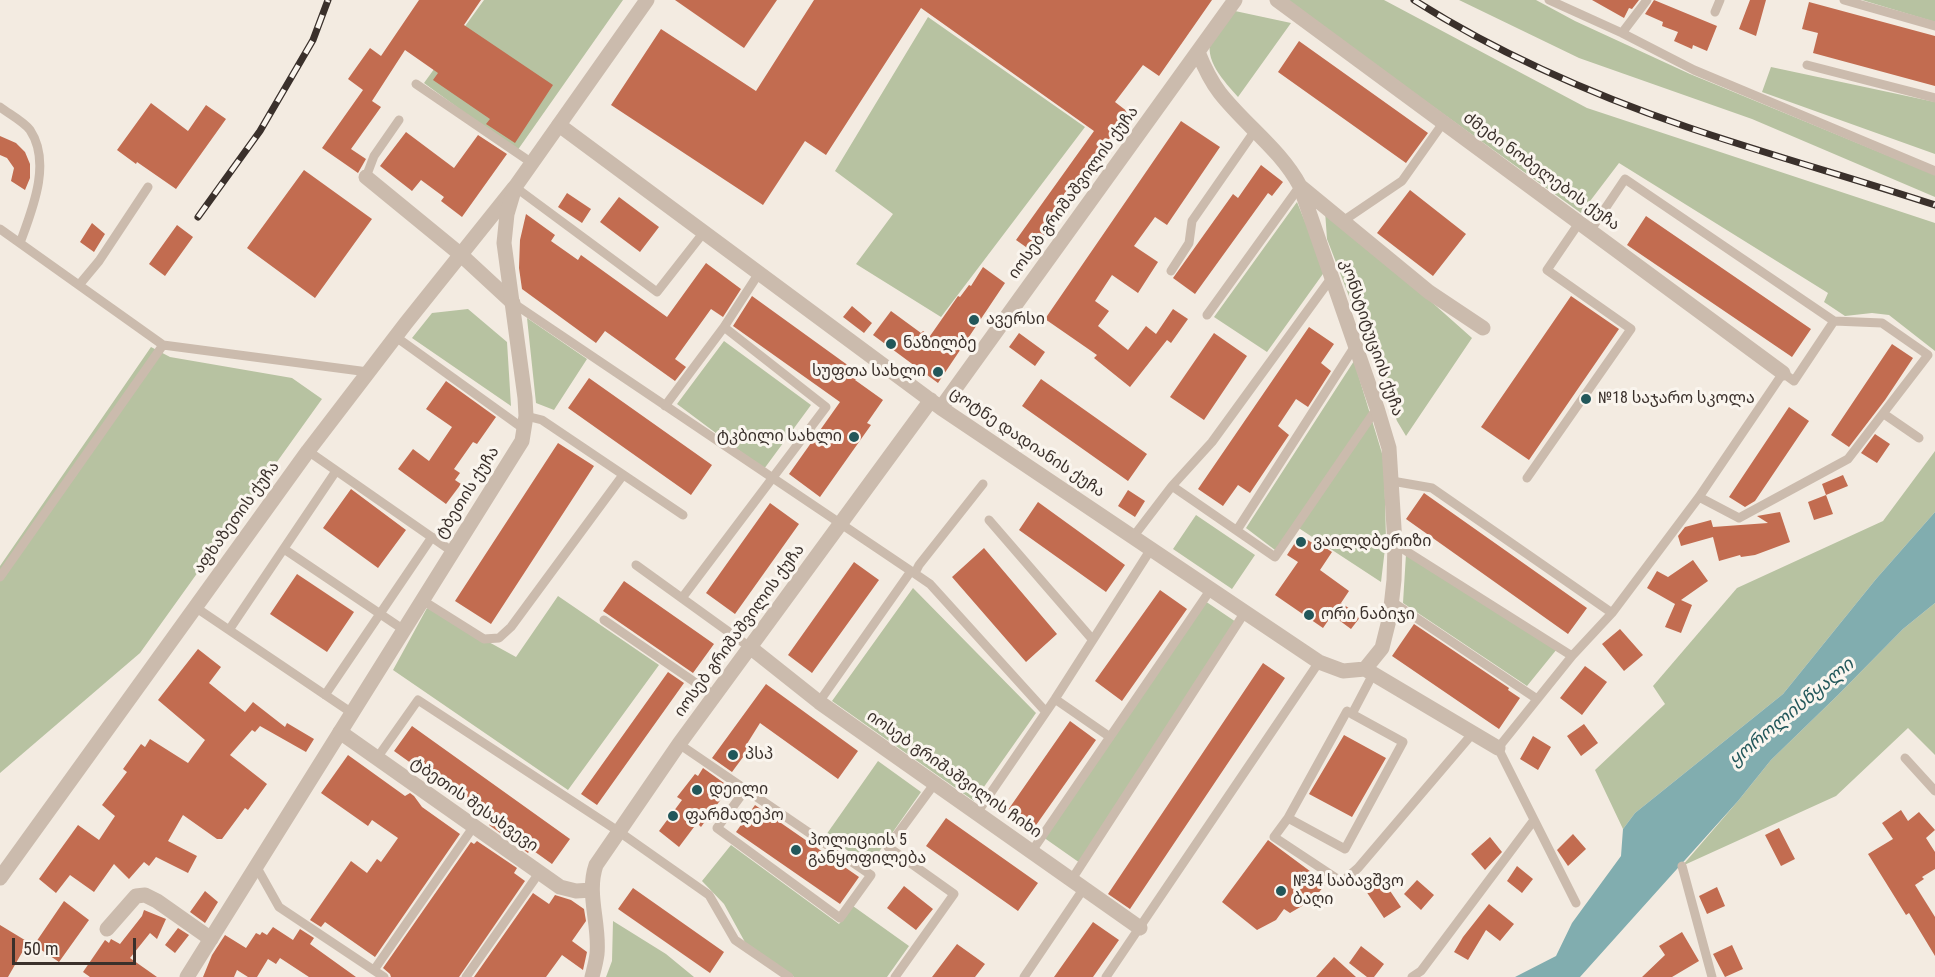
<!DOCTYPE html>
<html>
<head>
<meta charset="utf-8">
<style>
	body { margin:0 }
	#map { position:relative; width:1935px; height:977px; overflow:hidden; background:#f3ebe1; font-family:"Roboto Condensed",sans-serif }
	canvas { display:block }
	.scale { position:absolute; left:12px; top:938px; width:124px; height:27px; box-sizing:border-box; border:3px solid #3a302b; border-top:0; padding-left:8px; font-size:18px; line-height:21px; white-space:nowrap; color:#3a302b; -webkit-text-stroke:4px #faf5ee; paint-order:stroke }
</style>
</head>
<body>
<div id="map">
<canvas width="1935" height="977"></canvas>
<div class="scale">50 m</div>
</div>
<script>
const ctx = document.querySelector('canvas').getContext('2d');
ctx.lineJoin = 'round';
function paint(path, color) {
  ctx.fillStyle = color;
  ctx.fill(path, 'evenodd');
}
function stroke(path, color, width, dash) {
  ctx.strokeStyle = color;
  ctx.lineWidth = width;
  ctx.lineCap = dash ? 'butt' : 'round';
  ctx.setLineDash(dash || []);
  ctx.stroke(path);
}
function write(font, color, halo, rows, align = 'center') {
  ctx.font = font + ' "Roboto Condensed","Noto Sans Georgian",sans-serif';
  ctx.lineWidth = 6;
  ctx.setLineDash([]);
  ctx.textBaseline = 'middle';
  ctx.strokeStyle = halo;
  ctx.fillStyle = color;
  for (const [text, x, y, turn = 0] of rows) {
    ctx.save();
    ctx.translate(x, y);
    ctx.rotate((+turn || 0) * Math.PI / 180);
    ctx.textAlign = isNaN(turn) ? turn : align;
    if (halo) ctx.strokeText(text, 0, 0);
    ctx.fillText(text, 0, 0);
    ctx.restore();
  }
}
const green = new Path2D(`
	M484,0H623L517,151L424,83Z
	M1285,0H1384L1587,108L1935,223V351L1889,315L1872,313L1845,316L1824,302L1828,293L1619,163L1581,213Z
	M1459,0H1536L1575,21L1690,74L1935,175V197L1752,119L1579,58Z
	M1862,0H1935V22Z
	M1235,11L1291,23L1238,97C1225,82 1202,59 1212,37C1217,28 1228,19 1235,11Z
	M928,17L1085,127L941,317L856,264L893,214L835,171Z
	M1771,67L1935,102V154L1762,92Z
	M1297,202L1325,271L1267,352L1214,317Z
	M1325,211L1336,217L1472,338L1406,436L1397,421L1327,239Z
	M468,309L507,342L511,406L412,338L432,313Z
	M527,318L587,359L554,410L536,403Z
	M724,341L811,405L764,469L677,404Z
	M151,347L170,357L292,378L322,399L140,653L0,773V566Z
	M1354,361L1384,460L1386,540L1381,582L1294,525L1275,550L1246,528Z
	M1935,451V512L1876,579L1783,694L1635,813L1623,829L1595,770L1665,704L1653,686L1737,588L1883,521Z
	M1196,515L1255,555L1232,589L1173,549Z
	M1406,554L1557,649L1527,686L1403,603Z
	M913,588L1036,713L974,801L832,701Z
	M558,596L659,665L568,790L393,670L427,608L516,657Z
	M1205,601L1236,622L1080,863L1043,837Z
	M1935,603V755L1908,728L1836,796L1682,866L1738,801L1771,760L1838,695L1903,629Z
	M878,761L921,792L869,866L826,835Z
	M731,845L839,924L853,906L909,946L887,977H794L746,944L724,904L702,881Z
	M613,921L666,954L694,977H606L612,961Z`);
const water = new Path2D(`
	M1935,512V603L1903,629L1838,695L1771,760L1738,801L1580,977H1515L1556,956L1572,923L1621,856L1623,829L1635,813L1783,694L1876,579Z`);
const building = new Path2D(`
	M419,0H481L464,25L553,85L515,143L486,124L490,119L433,80L438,73L405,50L372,101L381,107L351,149L366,159L358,173L322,148L363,90L348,79L370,48L381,56Z
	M675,0H777L744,48Z
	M814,0H1212L1159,76L1143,65L1115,102L1128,112L1107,142L1109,144L1033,252L1016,240L1094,131L921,8L826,155L805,141L763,205L611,105L661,29L756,91Z
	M1592,0H1639L1632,9L1629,8L1624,18Z
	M1654,0L1717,26L1707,51L1693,45L1692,49L1674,41L1678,32L1662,26L1663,22L1645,14Z
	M1750,0H1766L1756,36L1739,29Z
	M1809,2L1935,36V86L1813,53L1818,33L1802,29Z
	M1299,41L1428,133L1406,163L1278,72Z
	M151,103L188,131L206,105L226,119L176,189L137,162L136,164L117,150Z
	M1181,121L1220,147L1167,225L1155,217L1134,246L1158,262L1138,293L1112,275L1095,301L1109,311L1098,326L1128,350L1146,326L1156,334L1173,309L1188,319L1171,343L1167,340L1130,387L1094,358L1097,355L1045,319Z
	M406,132L454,168L478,135L507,154L462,217L441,201L444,197L421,180L412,191L380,166Z
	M0,136L16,143L25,152L30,164V178L25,190L11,181L14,168L7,158L0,155Z
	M1261,165L1283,182L1272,196L1268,193L1195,294L1173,278L1233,194L1238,198Z
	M304,170L372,219L315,298L247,248Z
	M1410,190L1466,234L1433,276L1377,233Z
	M567,193L591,209L582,223L558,207Z
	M619,197L659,227L640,252L600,222Z
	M526,214L555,235L551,241L578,260L581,255L667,317L706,263L741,289L723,317L711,309L675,359L686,367L675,381L605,331L596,343L522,289L519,268L520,240Z
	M1646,216L1811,329L1792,357L1627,245Z
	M92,223L105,234L94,252L80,242Z
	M177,225L193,237L165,276L149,264Z
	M983,267L1005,283L938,383L873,335L891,311L921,333L923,331L930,336L958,296L960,297L969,285L971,286Z
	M752,296L860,374L855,380L883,400L867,423L871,425L820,497L789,474L840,402L733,326Z
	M1571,296L1619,329L1529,460L1481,427Z
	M852,306L872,323L864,333L843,317Z
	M1309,327L1334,344L1321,363L1331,371L1308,407L1296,399L1278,426L1289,435L1250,493L1238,485L1223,506L1198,489Z
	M1019,333L1045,352L1035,366L1009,347Z
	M1214,333L1247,356L1204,420L1170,397Z
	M1892,344L1913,358L1885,400L1849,447L1831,435Z
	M589,378L712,465L691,495L568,408Z
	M1041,379L1147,454L1128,481L1022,406Z
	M446,381L496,417L477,444L473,442L454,469L460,473L455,480L461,484L446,504L398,469L413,449L429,461L452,427L426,409Z
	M1789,407L1809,421L1755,501L1745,507L1729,497Z
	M1875,434L1890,444L1877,463L1861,453Z
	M558,443L594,466L491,624L455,601Z
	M1843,475L1848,486L1826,495L1822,484Z
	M351,489L406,530L378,568L323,528Z
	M1128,490L1145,501L1135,517L1118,506Z
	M1424,493L1587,608L1568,634L1406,519Z
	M1826,495L1833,514L1814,520L1808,502Z
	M1038,502L1125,565L1106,592L1019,530Z
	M770,503L799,524L735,614L706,593Z
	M1780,512L1790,542L1755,555L1741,557L1740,555L1719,561L1713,537L1681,546L1678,536L1685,527L1711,520L1713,527L1768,523L1757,516Z
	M1300,535L1314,544L1315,541L1332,552L1320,570L1349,591L1341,603L1361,616L1351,629L1332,615L1323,628L1275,595L1298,562L1287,555Z
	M984,548L1057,634L1026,662L952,577Z
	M1693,560L1708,581L1681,600L1692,605L1681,633L1665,627L1675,604L1647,588L1657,571L1668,577Z
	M854,562L879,580L812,673L788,655Z
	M297,574L354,612L327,652L270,614Z
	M624,581L714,644L693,673L603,611Z
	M1160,590L1187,609L1122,701L1095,681Z
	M1414,624L1509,688L1508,690L1520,698L1499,729L1392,656Z
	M1620,629L1643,655L1624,671L1602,644Z
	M198,649L221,667L209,683L245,712L253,702L285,727L287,723L314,739L306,752L260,726L255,732L252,730L230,755L267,784L248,810L245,808L222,839H217L183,815L168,841L197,856L188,873L156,857L149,866L144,862L129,879L114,864L94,892L70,875L56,893L39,879L78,825L99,840L115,816L102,805L127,772L123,769L141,744L145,747L150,739L188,763L205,740L158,700Z
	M1263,663L1285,678L1130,909L1108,894Z
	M1585,666L1607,682L1582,715L1560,698Z
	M668,672L684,683L597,805L581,794Z
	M766,684L858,751L838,779L760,723L745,747L749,749L732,772L712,758Z
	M1070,721L1096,740L1034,828L1008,810Z
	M1584,724L1598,743L1581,756L1567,736Z
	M412,726L570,839L552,864L531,849L528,853L489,825L492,821L394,751Z
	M1344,735L1386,758L1352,817L1309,794Z
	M1533,736L1551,747L1538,770L1520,759Z
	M348,755L405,796L410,793L414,796L422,807L460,834L375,957L325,922L321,927L310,920L351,861L367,873L377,859L381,862L398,838L372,820L368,826L321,793Z
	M703,768L724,783L718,790L724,795L701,827L697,823L679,847L659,831L682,800L677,797L695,774L698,776Z
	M755,805L859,877L840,904L736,832Z
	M1901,810L1908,821L1919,812L1935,830L1926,838L1935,852V869L1922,877L1924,879L1915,885L1935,917V956L1909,913L1906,915L1868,854L1893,839L1882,823Z
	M946,818L1038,883L1018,911L926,846Z
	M1779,828L1795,859L1781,866L1765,835Z
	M1573,834L1586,849L1568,866L1557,850Z
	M1490,837L1502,852L1485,870L1471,854Z
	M1268,840L1326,883L1314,899L1290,913L1284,909L1276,920L1257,930L1222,902Z
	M477,841L517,868L514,873L525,881L459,977H391L390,974L383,968L471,842L474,844Z
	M1517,866L1533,879L1522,893L1507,881Z
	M1378,873L1401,907L1384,918L1362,885Z
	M1417,880L1434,895L1421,910L1404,894Z
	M904,886L933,909L916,930L887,908Z
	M1717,887L1725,906L1707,914L1699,896Z
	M633,888L724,952L710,973L618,909Z
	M205,891L218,902L205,923L190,912Z
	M533,893L549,904L555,895L571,900L584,909L586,921L572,941L587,952L583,970L562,955L546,977H474Z
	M64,901L89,920L59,962L34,945Z
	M1489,904L1514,924L1500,941L1486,930L1468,960L1454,952L1463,937Z
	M144,910L166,919L157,939L150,933L130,958L157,977H90L83,972L105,940L109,943L111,939L120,944L142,916Z
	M1093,922L1119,940L1093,977H1054Z
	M0,925L28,942L8,977H0Z
	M273,927L293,940L300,929L314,938L310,944L356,977H309L280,958L276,964L268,959L257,977H248L237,970L234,977H203L212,955L225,935L246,948L256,933L260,935L262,932L267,935Z
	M178,928L189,935L175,953L165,945Z
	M1682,932L1699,961L1672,977H1642L1665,955L1659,946Z
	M957,944L985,964L975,977H932Z
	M1732,945L1743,969L1725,977L1713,954Z
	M1361,946L1384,964L1374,977H1367L1349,963Z
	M1334,957L1356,977H1316Z`);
const service = new Path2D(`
	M1549,0L1622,33L1694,70L1935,171
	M1844,0L1935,26
	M1715,12L1720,0
	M1622,33L1647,0
	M1807,65L1935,98
	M416,84L532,163
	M0,107C9,114 23,121 30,130C52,163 32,210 20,243
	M366,177L374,156L399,120
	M515,187L657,292L704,232
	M1343,221L1402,181L1443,123
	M0,229L163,345L368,372
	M1171,271L1189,243L1192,221L1256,129
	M79,285L99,261L148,187
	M513,303L911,571
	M1207,315L1300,186
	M724,327L759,273
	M396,337L524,429
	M665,406L724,327L826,407L682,598
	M1884,414L1919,438
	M526,416L542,420L683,515
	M308,451L453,552
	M1527,478L1631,329L1547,270L1579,223
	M1392,481L1432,488L1612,613
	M1172,486L1275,557L1377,408
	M1699,497L1739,518L1848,459L1928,355L1882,323L1834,321
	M989,520L1092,639
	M1237,530L1355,346
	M1133,537L1172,486L1212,442L1332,277
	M1395,544L1572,656
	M284,549L404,630
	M636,565L751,648
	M915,573L919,565L983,484
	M0,577L163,345
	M422,600L484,639L499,638L511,627L623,475
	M1391,601L1537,699
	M195,607L352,713
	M604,620L715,696
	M229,630L336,471
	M325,695L432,537
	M1055,699L1110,737
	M819,702L911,571L930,584L1046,712
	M1352,714L1347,711L1288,818L1345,849L1403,742L1352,714L1373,674
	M679,744L871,875L840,918L717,828L746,789
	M377,758L418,700L618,831L709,895L735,940L789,977
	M1905,758L1935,791
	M977,813L1055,699L1151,549
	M1288,818L1274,837L1342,882L1358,868L1473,733
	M1032,851L1211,589
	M256,866L279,907L384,977
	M1682,866L1712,977
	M1072,879L1245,612
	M1576,903L1498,748L1572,656L1612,613L1699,497L1783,373L1794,381L1834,321L1625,179L1590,231
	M374,970L474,826
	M466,977L539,873
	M895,977L954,894L888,847L935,783
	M1024,977L1084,888
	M1106,977L1319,662
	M1412,977L1421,971L1534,820`);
const minor = new Path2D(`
	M1277,0L1783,373
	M1198,52C1204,67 1210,80 1220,93C1246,126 1280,149 1300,186L1377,408L1389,448L1395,544L1394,580L1390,616L1382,648L1365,669
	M559,125L941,408L1319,662L1343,671L1365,669L1498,748
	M366,177L460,254L513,303
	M1300,186L1429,292L1483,328
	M941,408L1235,0
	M751,648L819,702L1140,928
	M340,732L560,887L576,891L592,890
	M0,878L308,451L406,323L514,188
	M107,929L136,896L145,895L157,901L211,939
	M592,977C594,969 596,962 597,954C600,924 586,894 596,865L679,744L931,400`);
const tertiary = new Path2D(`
	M187,977L522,441L526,416L525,398L504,243L507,214L515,187L647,0`);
const rail = new Path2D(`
	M1414,0C1497,53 1594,95 1687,127C1769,155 1853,178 1935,205
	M198,217L260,131L313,40L328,0`);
const markers = [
	[974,320,6,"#22575a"],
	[891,344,6,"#22575a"],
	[938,372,6,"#22575a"],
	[1586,399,6,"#22575a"],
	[854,437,6,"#22575a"],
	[1301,542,6,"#22575a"],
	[1309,615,6,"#22575a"],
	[733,755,6,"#22575a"],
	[697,790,6,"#22575a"],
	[673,816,6,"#22575a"],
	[796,850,6,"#22575a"],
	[1281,891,6,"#22575a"]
];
const streetNames = [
	["ძმები ნობელების ქუჩა",1541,172,36],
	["იოსებ გრიშაშვილის ქუჩა",1074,193,-54],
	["კონსტიტუციის ქუჩა",1371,338,71],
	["ცოტნე დადიანის ქუჩა",1027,443,34],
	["ტბეთის ქუჩა",468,493,-58],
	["აფხაზეთის ქუჩა",237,518,-54],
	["იოსებ გრიშაშვილის ქუჩა",740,631,-54],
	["იოსებ გრიშაშვილის ჩიხი",954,775,35],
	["ტბეთის შესახვევი",474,805,35]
];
const poiNames = [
	["ავერსი",986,320],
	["ნაზილბე",903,344],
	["სუფთა სახლი",926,372,"right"],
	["№18 საჯარო სკოლა",1598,399],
	["ტკბილი სახლი",842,437,"right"],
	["ვაილდბერიზი",1313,542],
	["ორი ნაბიჯი",1321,615],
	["პსპ",745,755],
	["დეილი",709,790],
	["ფარმადეპო",685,816],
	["პოლიციის 5",808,841],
	["განყოფილება",808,859],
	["№34 საბავშვო",1293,882],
	["ბაღი",1293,900]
];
const waterNames = [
	["ყოროლისწყალი",1792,713,-40]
];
paint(green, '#b7c2a1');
paint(water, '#81adaf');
paint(building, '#c26c50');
stroke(service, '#cbbbad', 9);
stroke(minor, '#cbbbad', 15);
stroke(tertiary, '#cbbbad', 15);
stroke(rail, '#3a302b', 7);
stroke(rail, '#faf5ee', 4.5, [14]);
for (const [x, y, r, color] of markers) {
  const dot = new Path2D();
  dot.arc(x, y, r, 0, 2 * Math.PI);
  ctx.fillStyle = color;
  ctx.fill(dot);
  stroke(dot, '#faf5ee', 2);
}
write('16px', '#3a302b', '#faf5ee', streetNames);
write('16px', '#3a302b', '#faf5ee', poiNames, 'left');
write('italic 18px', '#22575a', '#faf5ee', waterNames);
</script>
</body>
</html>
